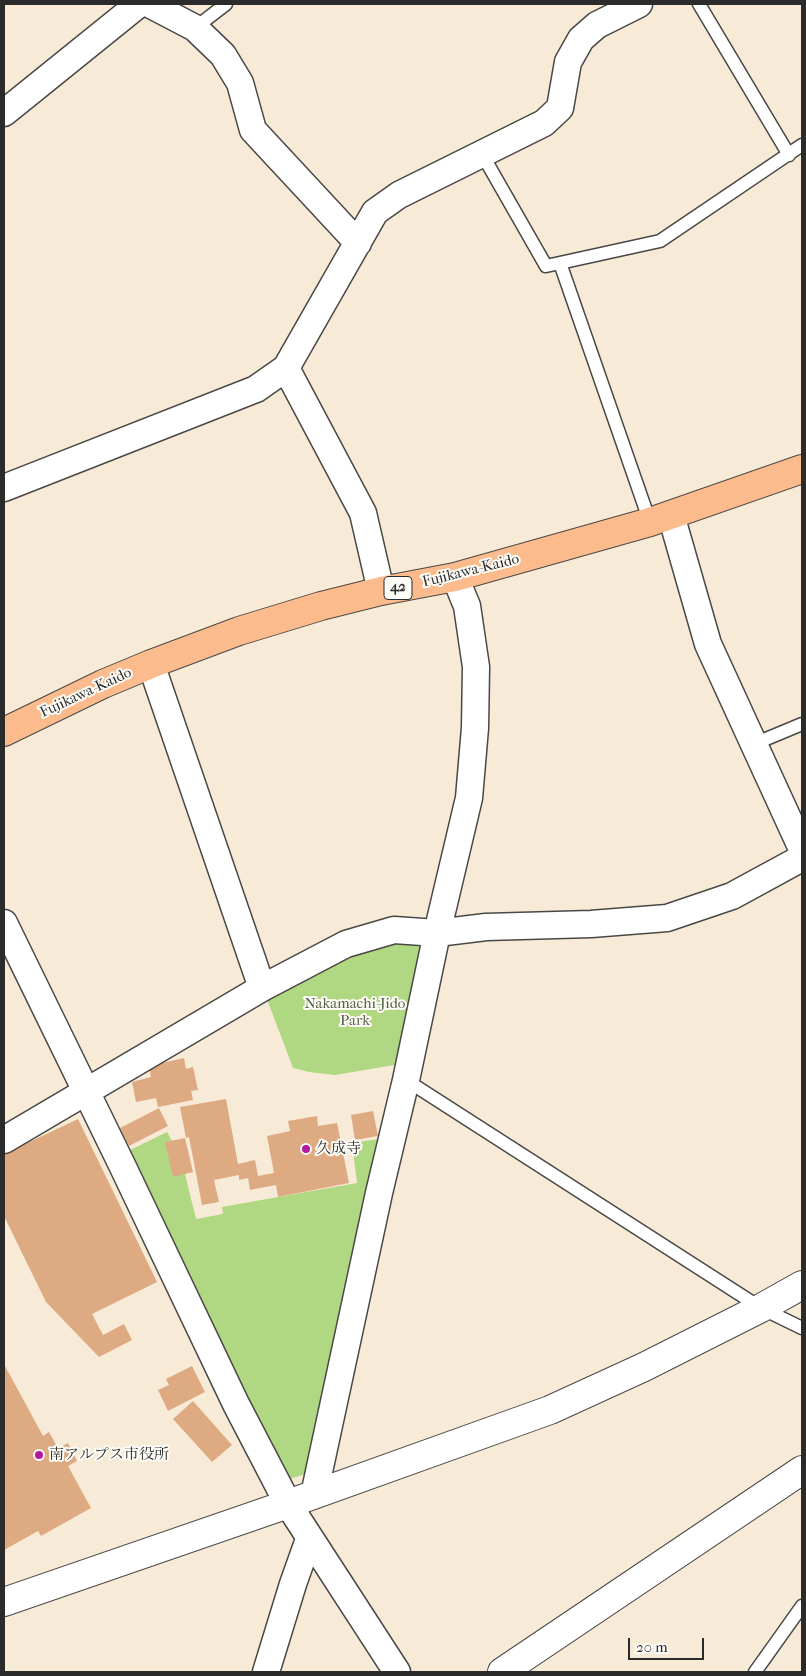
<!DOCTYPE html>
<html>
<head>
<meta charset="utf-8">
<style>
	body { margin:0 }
	#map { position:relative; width:806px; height:1676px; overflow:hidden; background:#f7ebd8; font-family:"IM FELL French Canon",serif }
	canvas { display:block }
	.frame { position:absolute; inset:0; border:5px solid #2b2b2b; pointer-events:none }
	.scale { position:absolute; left:628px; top:1638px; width:76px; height:22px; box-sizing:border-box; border:2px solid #2b2b2b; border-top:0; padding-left:6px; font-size:15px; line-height:18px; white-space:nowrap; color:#2b2b2b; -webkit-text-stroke:4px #fdfcf7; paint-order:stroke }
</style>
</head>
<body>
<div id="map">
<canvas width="806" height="1676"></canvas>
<div class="frame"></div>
<div class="scale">20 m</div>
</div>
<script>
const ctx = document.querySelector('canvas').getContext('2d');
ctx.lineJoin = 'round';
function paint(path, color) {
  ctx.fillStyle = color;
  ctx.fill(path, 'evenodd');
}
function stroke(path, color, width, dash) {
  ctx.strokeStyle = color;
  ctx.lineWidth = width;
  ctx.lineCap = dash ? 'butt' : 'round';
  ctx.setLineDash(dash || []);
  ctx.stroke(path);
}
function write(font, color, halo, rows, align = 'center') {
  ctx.font = font + ' "IM FELL French Canon","Noto Serif JP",serif';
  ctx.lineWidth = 4;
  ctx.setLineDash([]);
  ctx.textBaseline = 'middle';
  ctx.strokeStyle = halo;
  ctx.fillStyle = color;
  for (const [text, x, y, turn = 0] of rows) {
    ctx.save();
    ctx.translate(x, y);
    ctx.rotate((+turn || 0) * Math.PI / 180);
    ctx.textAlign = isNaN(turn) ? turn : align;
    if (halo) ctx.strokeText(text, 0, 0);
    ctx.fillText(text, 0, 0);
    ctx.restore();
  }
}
const green = new Path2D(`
	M395,939L428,943L406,1063L335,1075L309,1072L293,1068L265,994L303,972Z
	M167,1132L172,1141L165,1142L185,1174L196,1219L223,1214L222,1207L357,1183L352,1143L385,1138L314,1471L287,1480L126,1152Z`);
const building = new Path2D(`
	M184,1058L186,1069L193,1067L198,1090L191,1091L193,1100L158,1107L156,1098L136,1102L132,1082L151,1077L149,1066Z
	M226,1099L238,1164L255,1160L258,1176L274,1173L267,1136L290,1131L288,1121L317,1116L318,1126L337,1123L349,1183L278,1197L276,1185L250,1190L248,1178L239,1180V1175L214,1180L219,1202L202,1205L189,1137L186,1138L180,1107Z
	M159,1108L168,1126L129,1146L120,1128Z
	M373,1111L378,1136L355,1140L351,1115Z
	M78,1119L157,1282L92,1314L103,1335L124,1324L132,1340L99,1357L46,1302L4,1216V1154Z
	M185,1138L193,1172L173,1177L165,1142Z
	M5,1366L43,1436L49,1432L58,1448L68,1443L77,1461L68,1466L91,1508L41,1536L38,1531L4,1550V1367Z
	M192,1366L205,1392L168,1411L158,1390L169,1385L166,1379Z
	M193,1401L232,1445L212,1462L173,1419Z`);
const service = new Path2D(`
	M699,4L789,155
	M195,28L226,4
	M482,154L546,266L660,241L802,145
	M560,263L650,522
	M754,744L802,724
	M406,1080L761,1308L802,1328
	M755,1672L802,1606`);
const minor = new Path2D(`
	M149,4L195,28L223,55L240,83L253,130L358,243
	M4,113L139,4
	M286,368L363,513L381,591
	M4,488L256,389L286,368L375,212L399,195L544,123L560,108L568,62L581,39L597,25L639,4
	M671,515L708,644L802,849
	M151,664L262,988
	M4,923L122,1165L236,1404L288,1504L397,1672
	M4,1140L262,988L346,944L394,930L437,933L486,927L591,924L667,918L732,896L802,858
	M314,1495L379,1193L406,1080L437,933L469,798L475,728L476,667L467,606L455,577
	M266,1672L293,1584L309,1539`);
const tertiary = new Path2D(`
	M4,1602L288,1504L550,1410L644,1367L761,1308L802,1285
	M502,1672L802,1470`);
const primary = new Path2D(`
	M4,732L103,684L151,664L239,631L321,606L381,591L455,577L650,522L802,469`);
const markers = [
	[306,1149,5,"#b5179e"],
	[39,1455,5,"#b5179e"]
];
const shields = [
	[398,588,28]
];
const shieldNames = [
	["42",398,588]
];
const streetNames = [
	["Fujikawa-Kaido",471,571,-14],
	["Fujikawa-Kaido",86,693,-25]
];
const parkNames = [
	["Nakamachi-Jido",355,1004],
	["Park",355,1021]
];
const poiNames = [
	["久成寺",316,1149],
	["南アルプス市役所",49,1455]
];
paint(green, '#b0d781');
paint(building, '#deaa82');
stroke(service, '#4a4845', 15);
stroke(minor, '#4a4845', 29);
stroke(tertiary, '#4a4845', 30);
stroke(primary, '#4a4845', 30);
stroke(service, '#fff', 12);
stroke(minor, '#fff', 26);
stroke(tertiary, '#fff', 28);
stroke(primary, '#fbbb8c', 28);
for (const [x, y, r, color] of markers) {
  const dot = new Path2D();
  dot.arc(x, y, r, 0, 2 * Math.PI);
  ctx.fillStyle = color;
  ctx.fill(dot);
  stroke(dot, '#fdfcf7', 2);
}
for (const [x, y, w] of shields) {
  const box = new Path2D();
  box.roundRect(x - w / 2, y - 11.5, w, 23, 4);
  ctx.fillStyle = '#fdfcf7';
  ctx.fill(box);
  stroke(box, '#2b2b2b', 1);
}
write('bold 14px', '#2b2b2b', null, shieldNames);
write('15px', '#2b2b2b', '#fdfcf7', streetNames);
write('15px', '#535f45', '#fdfcf7', parkNames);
write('15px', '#2b2b2b', '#fdfcf7', poiNames, 'left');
</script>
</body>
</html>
